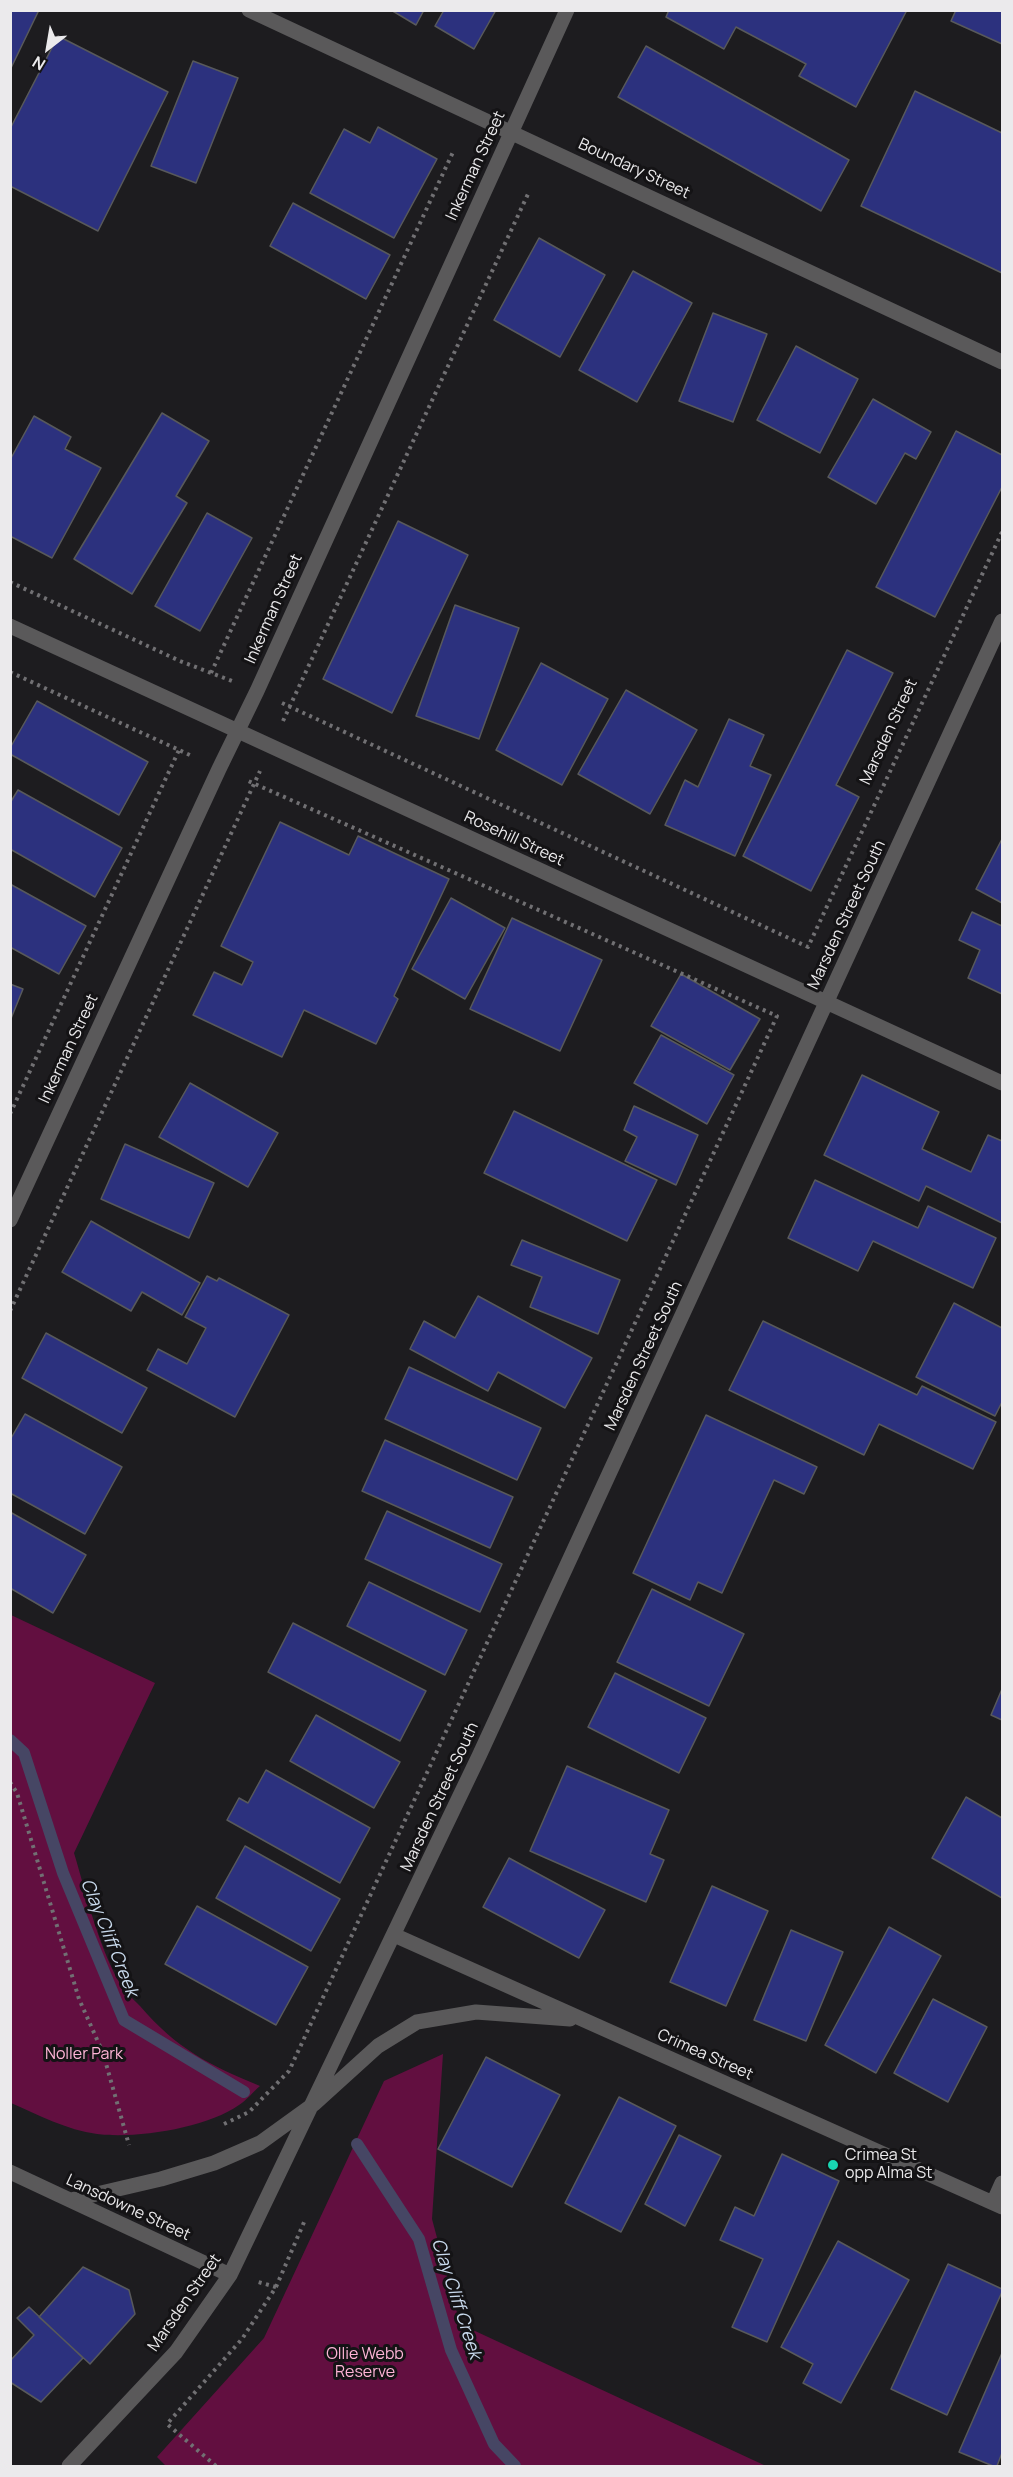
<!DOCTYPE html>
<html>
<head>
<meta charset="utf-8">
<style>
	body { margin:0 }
	#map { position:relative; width:1013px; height:2477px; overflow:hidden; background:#1d1c1f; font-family:Manrope,sans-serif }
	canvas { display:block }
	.frame { position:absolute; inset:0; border:12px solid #ebeaec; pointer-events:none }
	.north { position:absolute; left:18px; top:18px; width:60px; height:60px; -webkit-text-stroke:4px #141315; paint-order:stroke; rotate:211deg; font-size:16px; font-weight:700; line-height:24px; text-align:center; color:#ebeaec }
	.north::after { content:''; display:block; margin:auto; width:21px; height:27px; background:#ebeaec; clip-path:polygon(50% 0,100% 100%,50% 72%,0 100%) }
</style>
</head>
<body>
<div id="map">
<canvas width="1013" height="2477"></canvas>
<div class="frame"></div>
<div class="north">N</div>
</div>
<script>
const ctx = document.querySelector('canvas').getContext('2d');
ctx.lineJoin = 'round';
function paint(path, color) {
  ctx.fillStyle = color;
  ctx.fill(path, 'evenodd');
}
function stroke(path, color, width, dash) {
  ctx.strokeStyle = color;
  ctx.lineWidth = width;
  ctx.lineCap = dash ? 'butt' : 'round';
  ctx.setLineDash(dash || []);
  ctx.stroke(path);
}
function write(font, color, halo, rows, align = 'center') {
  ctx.font = font + ' Manrope,sans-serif';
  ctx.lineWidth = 6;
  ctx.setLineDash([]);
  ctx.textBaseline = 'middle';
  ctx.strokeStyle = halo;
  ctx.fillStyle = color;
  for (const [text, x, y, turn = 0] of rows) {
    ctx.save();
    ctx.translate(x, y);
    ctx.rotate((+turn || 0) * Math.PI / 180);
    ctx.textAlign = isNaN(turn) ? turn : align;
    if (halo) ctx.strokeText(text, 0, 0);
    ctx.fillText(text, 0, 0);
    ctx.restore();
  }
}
const green = new Path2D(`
	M11,1615L155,1683L74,1853C87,1896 97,1942 119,1982C124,1991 133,1999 140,2006C177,2049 209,2065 260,2086C253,2092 247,2100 239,2105C207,2128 136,2139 97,2134C67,2130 38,2115 11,2103Z
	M443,2054L432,2219L460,2324L766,2466H166L157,2457L264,2338L384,2081Z`);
const stream = new Path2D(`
	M10,1740L24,1753L63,1873L124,2020L244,2092
	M357,2144L419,2239L451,2350L494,2444L515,2466`);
const building = new Path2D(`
	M10,10H39L11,68H10Z
	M391,10H424L416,25Z
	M444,10H496L474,49L435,26Z
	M669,10H907L856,107L799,76L806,64L736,27L724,49L666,17Z
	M956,10H1002V44L951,21Z
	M58,36L168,92L98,231L10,186V129Z
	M646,46L849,160L821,211L618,97Z
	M193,61L238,78L196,183L151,166Z
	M915,91L1002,133V273L861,206Z
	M378,127L437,159L394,238L310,193L344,129L370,143Z
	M293,203L390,255L366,299L270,246Z
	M539,238L605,275L560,357L494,320Z
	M633,271L692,303L637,402L579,370Z
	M713,313L767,334L733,422L679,401Z
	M796,346L858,379L820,453L757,420Z
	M873,399L931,432L916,459L905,453L876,504L828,477Z
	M162,413L209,441L176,496L187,503L132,594L74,559Z
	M34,416L71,437L65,449L101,468L52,558L10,536V460Z
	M956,431L1002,455V487L935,617L876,587Z
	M207,513L252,538L200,631L155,606Z
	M398,521L468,555L392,713L323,679Z
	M455,605L519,628L479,739L416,716Z
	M847,650L893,673L836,785L859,797L811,891L743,856Z
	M541,663L608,699L562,785L496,750Z
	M626,690L697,730L650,814L578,774Z
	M37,701L148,762L119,815L10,754V748Z
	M729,719L764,735L750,766L771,775L735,856L665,825L685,780L698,787Z
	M18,790L122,848L95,897L10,849V803Z
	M280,822L349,855L358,836L449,879L394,996L398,999L376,1044L304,1010L282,1057L193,1015L214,972L242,985L253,962L221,946Z
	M1002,839V903L976,889Z
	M10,884L86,926L59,974L10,947Z
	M451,898L505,928L465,999L412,969Z
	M972,912L1002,926V994L968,978L980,950L959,940Z
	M512,918L602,960L560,1051L470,1009Z
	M681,974L760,1019L730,1070L651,1026Z
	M10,984L23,989L10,1021Z
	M661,1035L734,1075L707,1124L634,1083Z
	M862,1075L939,1112L922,1149L971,1172L988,1135L1002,1141V1223L926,1186L919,1201L824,1155Z
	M190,1083L278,1133L248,1187L159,1137Z
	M634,1106L698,1135L676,1185L625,1161L637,1137L624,1130Z
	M514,1111L657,1180L627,1241L484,1173Z
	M125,1144L214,1183L189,1238L101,1199Z
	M815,1180L918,1228L928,1206L996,1238L973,1288L873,1241L858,1271L788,1238Z
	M91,1221L200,1283L182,1315L142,1292L131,1311L62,1272Z
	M522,1240L620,1280L598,1334L530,1307L542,1277L511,1265Z
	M207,1276L217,1281L219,1278L289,1315L235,1417L147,1370L158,1349L187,1364L206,1328L185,1317Z
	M478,1296L592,1358L565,1408L498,1372L488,1391L410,1349L424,1321L455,1338Z
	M954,1303L1002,1328V1402L995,1416L916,1377Z
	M763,1321L917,1395L922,1386L996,1422L973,1469L879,1424L864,1455L729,1390Z
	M46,1333L147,1388L122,1433L22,1378Z
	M409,1367L541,1428L517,1480L385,1419Z
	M25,1414L122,1467L85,1534L10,1493V1440Z
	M706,1415L817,1467L804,1494L774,1480L722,1593L698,1582L690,1600L633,1573Z
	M385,1440L513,1497L490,1548L362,1491Z
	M387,1511L502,1564L480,1612L365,1559Z
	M10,1512L86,1555L53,1613L10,1588Z
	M369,1582L467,1630L445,1675L347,1626Z
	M652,1589L744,1634L709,1706L617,1662Z
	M293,1623L426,1691L400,1741L268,1672Z
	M615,1673L706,1718L679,1773L588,1727Z
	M1002,1689V1720L991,1715Z
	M316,1715L400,1762L374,1808L290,1761Z
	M567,1766L669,1810L650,1854L664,1860L646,1902L530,1851Z
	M266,1770L370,1828L340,1883L227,1820L239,1798L248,1803Z
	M966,1797L1002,1818V1898L932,1858Z
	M245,1846L340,1899L311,1951L216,1898Z
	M509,1858L605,1910L579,1958L483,1907Z
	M712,1886L768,1911L726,2006L670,1982Z
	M197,1906L308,1967L276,2025L165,1964Z
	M889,1927L941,1956L876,2073L825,2045Z
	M791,1930L843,1952L806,2041L754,2020Z
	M933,1999L987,2027L948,2102L894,2073Z
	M486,2057L560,2095L512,2187L438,2149Z
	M619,2097L676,2126L621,2232L565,2203Z
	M679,2135L721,2156L685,2226L645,2204Z
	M782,2154L839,2181L767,2342L732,2327L763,2259L720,2240L735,2207L754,2216Z
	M838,2241L909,2280L841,2403L803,2383L813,2364L781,2347Z
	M948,2264L1002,2289V2292L947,2415L891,2389Z
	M83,2267L129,2290L135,2314L90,2364L39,2317Z
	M29,2307L83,2358L41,2402L10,2382V2361L34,2335L17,2318Z
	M1002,2353V2453L997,2466H993L959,2452Z`);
const path = new Path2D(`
	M10,582L180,661L232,681
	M10,672L192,756
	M211,673L453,152
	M282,703L808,947L1002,532
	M283,721L528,194
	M10,1114L179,750
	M10,1311L260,771
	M10,1782L17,1793L79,1999L103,2053L129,2145
	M224,2124L249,2112L289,2071L777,1016L246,780
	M276,2287L305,2220
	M216,2466L167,2424L242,2339L276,2287L258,2282`);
const minor = new Path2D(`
	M249,10L1002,362
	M10,626L1002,1083
	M10,1220L219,769L257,691L567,10
	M394,1935L1002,2207
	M10,2172L230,2275
	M71,2200L161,2179L214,2163L260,2143L314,2104L378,2046L417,2022L476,2012L570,2019
	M993,2203L1002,2183
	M69,2466L176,2352L230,2275L479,1756L1002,621`);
const markers = [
	[833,2165,6,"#18d5b2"]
];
const streetNames = [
	["Inkerman Street",476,166,-65],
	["Boundary Street",634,169,25],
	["Inkerman Street",274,609,-66],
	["Marsden Street",889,732,-65],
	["Rosehill Street",514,839,25],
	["Marsden Street South",847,915,-65],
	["Inkerman Street",69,1049,-65],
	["Marsden Street South",644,1356,-65],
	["Marsden Street South",440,1797,-65],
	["Crimea Street",705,2055,24],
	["Lansdowne Street",128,2208,25],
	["Marsden Street",185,2303,-55]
];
const parkNames = [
	["Noller Park",84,2055],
	["Ollie Webb",365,2355],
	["Reserve",365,2373]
];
const poiNames = [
	["Crimea St",845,2156],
	["opp Alma St",845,2174]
];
const waterNames = [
	["Clay Cliff Creek",109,1938,68],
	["Clay Cliff Creek",456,2299,72]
];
paint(green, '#620f40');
stroke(stream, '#464664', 12);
paint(building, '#2c317e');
stroke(building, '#58595b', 1.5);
stroke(path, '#717073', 4, [3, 4.5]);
stroke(minor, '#5a595a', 15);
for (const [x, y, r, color] of markers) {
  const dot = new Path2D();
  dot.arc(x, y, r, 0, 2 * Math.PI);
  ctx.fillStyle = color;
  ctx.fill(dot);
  stroke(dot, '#141315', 2);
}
write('16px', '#ebeaec', '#141315', streetNames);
write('16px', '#feb4d6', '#141315', parkNames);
write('16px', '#ebeaec', '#141315', poiNames, 'left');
write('italic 18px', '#c8d9ec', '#141315', waterNames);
</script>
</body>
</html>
